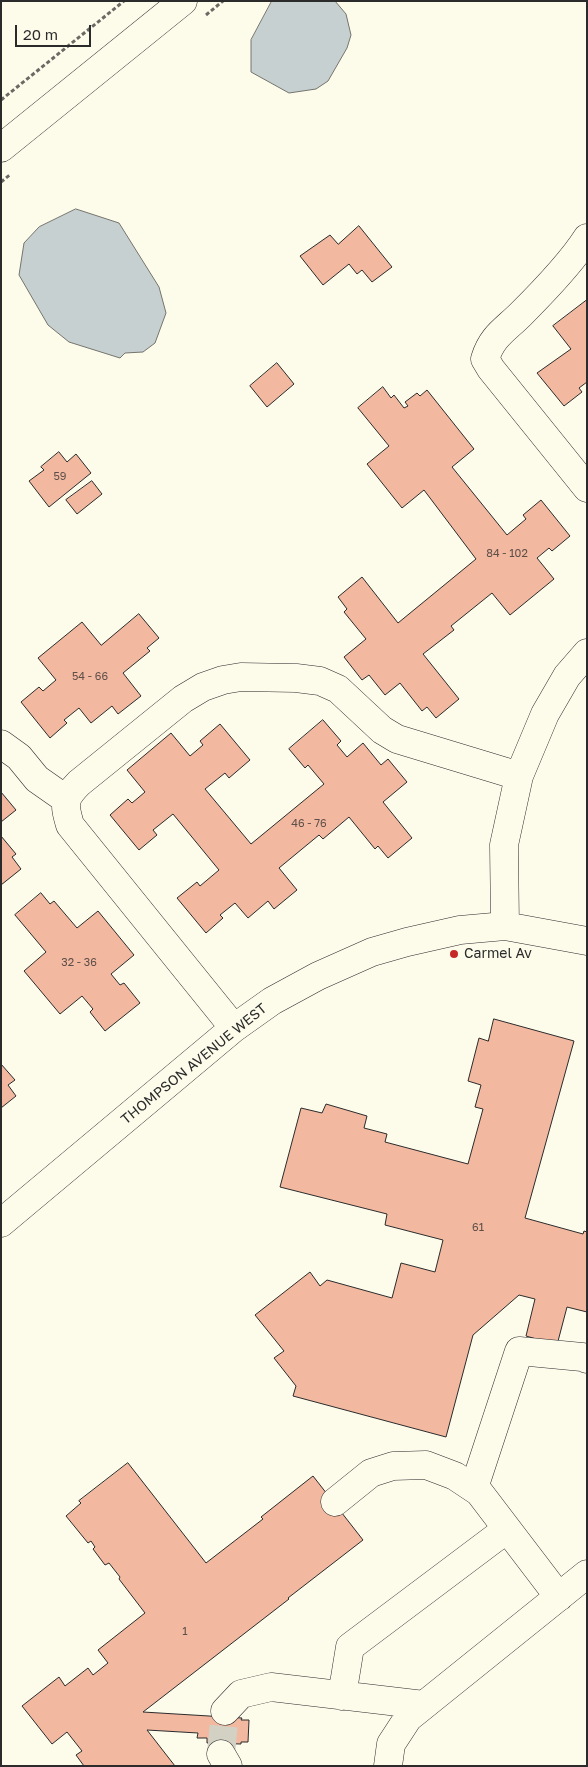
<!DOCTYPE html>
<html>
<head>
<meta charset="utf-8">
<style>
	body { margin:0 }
	#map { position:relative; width:588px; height:1767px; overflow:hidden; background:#fdfbea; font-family:"Golos Text",sans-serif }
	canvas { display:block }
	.frame { position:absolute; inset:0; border:2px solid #2b2b2b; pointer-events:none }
	.scale { position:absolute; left:15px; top:25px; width:76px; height:22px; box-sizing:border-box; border:2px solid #2b2b2b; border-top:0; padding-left:6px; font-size:15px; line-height:18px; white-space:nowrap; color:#2b2b2b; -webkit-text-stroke:4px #fdfbea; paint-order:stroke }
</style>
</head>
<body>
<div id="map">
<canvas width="588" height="1767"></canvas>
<div class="frame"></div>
<div class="scale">20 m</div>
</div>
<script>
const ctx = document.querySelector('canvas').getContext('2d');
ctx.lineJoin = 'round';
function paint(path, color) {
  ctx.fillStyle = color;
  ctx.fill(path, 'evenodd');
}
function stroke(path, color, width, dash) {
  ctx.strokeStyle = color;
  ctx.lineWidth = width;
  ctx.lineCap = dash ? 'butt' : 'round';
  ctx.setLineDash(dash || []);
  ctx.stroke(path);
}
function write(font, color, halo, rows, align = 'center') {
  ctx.font = font + ' "Golos Text",sans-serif';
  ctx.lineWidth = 4;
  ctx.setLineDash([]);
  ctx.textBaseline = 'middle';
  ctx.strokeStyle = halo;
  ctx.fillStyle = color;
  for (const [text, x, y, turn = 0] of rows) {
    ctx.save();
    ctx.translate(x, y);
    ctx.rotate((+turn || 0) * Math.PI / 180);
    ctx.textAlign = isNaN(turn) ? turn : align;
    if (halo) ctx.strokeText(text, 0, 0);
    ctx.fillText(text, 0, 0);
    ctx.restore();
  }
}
const water = new Path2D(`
	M272,1H335L346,14L351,35L347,48L328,81L316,89L289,93L251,72V40Z
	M76,209L119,223L159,287L166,313L155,343L143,352L125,353L120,358L69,342L48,325L19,275L24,243L39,227Z`);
const building = new Path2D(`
	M359,226L392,267L372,282L362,270L357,274L349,264L323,285L300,256L330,235L338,244Z
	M587,300V382L579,388L582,392L564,406L537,373L571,349L553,326Z
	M277,363L294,384L267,407L250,386Z
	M383,387L391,398L394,395L404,408L408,406L405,402L417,393L420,396L427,390L474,449L452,467L507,535L526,519L523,515L541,500L570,536L552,551L549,548L537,558L554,579L510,615L492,593L451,626L454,630L423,654L459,699L436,718L427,707L422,711L400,683L385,695L369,675L362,680L344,657L366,639L344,612L347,609L338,597L362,577L398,623L476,559L424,490L402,508L367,464L389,446L358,408Z
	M59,452L67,462L76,454L91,473L49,507L29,481L44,470L41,467Z
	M92,481L102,494L77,514L66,500Z
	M139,614L159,638L147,648L150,651L123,673L141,696L118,714L112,706L91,723L79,708L64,720L67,723L50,738L21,702L39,687L43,691L56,680L38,658L82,622L101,645Z
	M323,720L341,741L337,745L347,757L363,743L381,765L388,759L407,782L383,802L412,838L388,858L378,846L375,849L349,817L323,839L319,835L279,868L297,890L274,909L268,901L248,918L235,903L220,915L223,918L206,933L177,898L197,882L200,886L219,870L173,814L153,830L157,835L139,850L110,815L128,799L132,803L145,792L127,770L171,733L190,756L203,745L200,741L220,724L250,760L229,778L225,773L205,789L251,844L324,784L308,765L305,768L289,749Z
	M1,792L16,810L1,822Z
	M1,836L16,854L12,857L21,869L1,885Z
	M41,893L50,904L54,901L77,928L98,911L134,955L111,974L120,985L124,983L140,1003L105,1031L90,1012L93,1009L82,996L60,1014L24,971L46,952L15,915Z
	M494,1019L574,1041L525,1218L583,1234L584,1231L587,1232V1312L567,1307L557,1345L526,1336L535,1299L519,1295L473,1335L446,1437L293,1396L296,1386L274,1358L284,1351L255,1315L310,1272L320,1286L327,1280L392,1298L401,1263L435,1272L443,1240L385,1225L387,1214L280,1187L301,1108L322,1113L326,1104L367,1116L364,1128L387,1134L385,1142L468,1164L483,1109L475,1107L481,1085L468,1081L479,1038L488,1041Z
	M1,1064L15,1080L8,1085L16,1096L1,1108Z
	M128,1463L206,1563L263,1519L261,1517L313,1476L363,1540L288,1598L289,1599L143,1712L242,1718L241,1720H249L248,1742H241V1744L207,1743V1738H197L198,1733L147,1730L175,1766H84L76,1755L82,1751L67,1732L52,1744L22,1706L59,1677L65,1686L88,1668L93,1675L108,1663L98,1650L145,1613L119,1579L120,1577L109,1563L105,1565L93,1549L95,1547L91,1541L88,1543L66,1516L81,1503L79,1501Z`);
const minorTunnel = new Path2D(`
	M221,1754L225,1711`);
const path = new Path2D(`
	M206,15L223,1
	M1,100L124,1
	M1,182L11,174`);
const minor = new Path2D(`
	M1,148L183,1
	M587,238C571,263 542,293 521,314C505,330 492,336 485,359L491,369L587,488
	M1,744L19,757L37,779L67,800
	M505,926L504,845L519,776L545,714L567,676L587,653
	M234,1028L70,825C64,804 63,799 79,783L183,699L203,687L223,680L241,677L296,678L320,681L338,689L382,730L397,739L519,776
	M1,1223L234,1028L272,1001L318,976L372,952L407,942L460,930L505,926L587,941
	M474,1488L519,1351L582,1357L587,1359
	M335,1502L371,1473L393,1466L426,1465L455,1476L479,1492L559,1597
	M342,1696L350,1647L507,1529
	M225,1711L241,1694L271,1687L424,1705
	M221,1754L228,1766
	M388,1766L391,1744L408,1718L587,1574`);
const markers = [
	[454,954,5,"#c62828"]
];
const numberNames = [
	["59",60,477],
	["84 - 102",507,554],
	["54 - 66",90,677],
	["46 - 76",309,824],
	["32 - 36",79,963],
	["61",478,1228],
	["1",185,1632]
];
const poiNames = [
	["Carmel Av",464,954]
];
const streetNames = [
	["THOMPSON AVENUE WEST",194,1064,-39]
];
paint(water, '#c7d0d0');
stroke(water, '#74746e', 1);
paint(building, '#f2b8a0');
stroke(building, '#2b2b2b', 1);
stroke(minorTunnel, '#d3d1c4', 28, [28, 14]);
stroke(minor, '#2b2b2b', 29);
stroke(path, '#6a6964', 3, [4, 2.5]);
stroke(minor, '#fdfbea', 28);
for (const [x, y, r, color] of markers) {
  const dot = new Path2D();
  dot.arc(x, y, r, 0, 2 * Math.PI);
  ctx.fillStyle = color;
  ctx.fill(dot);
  stroke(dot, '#fdfbea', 2);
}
write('11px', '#5d4e48', null, numberNames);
write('14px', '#2b2b2b', '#fdfbea', poiNames, 'left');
write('14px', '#2b2b2b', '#fdfbea', streetNames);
</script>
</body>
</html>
